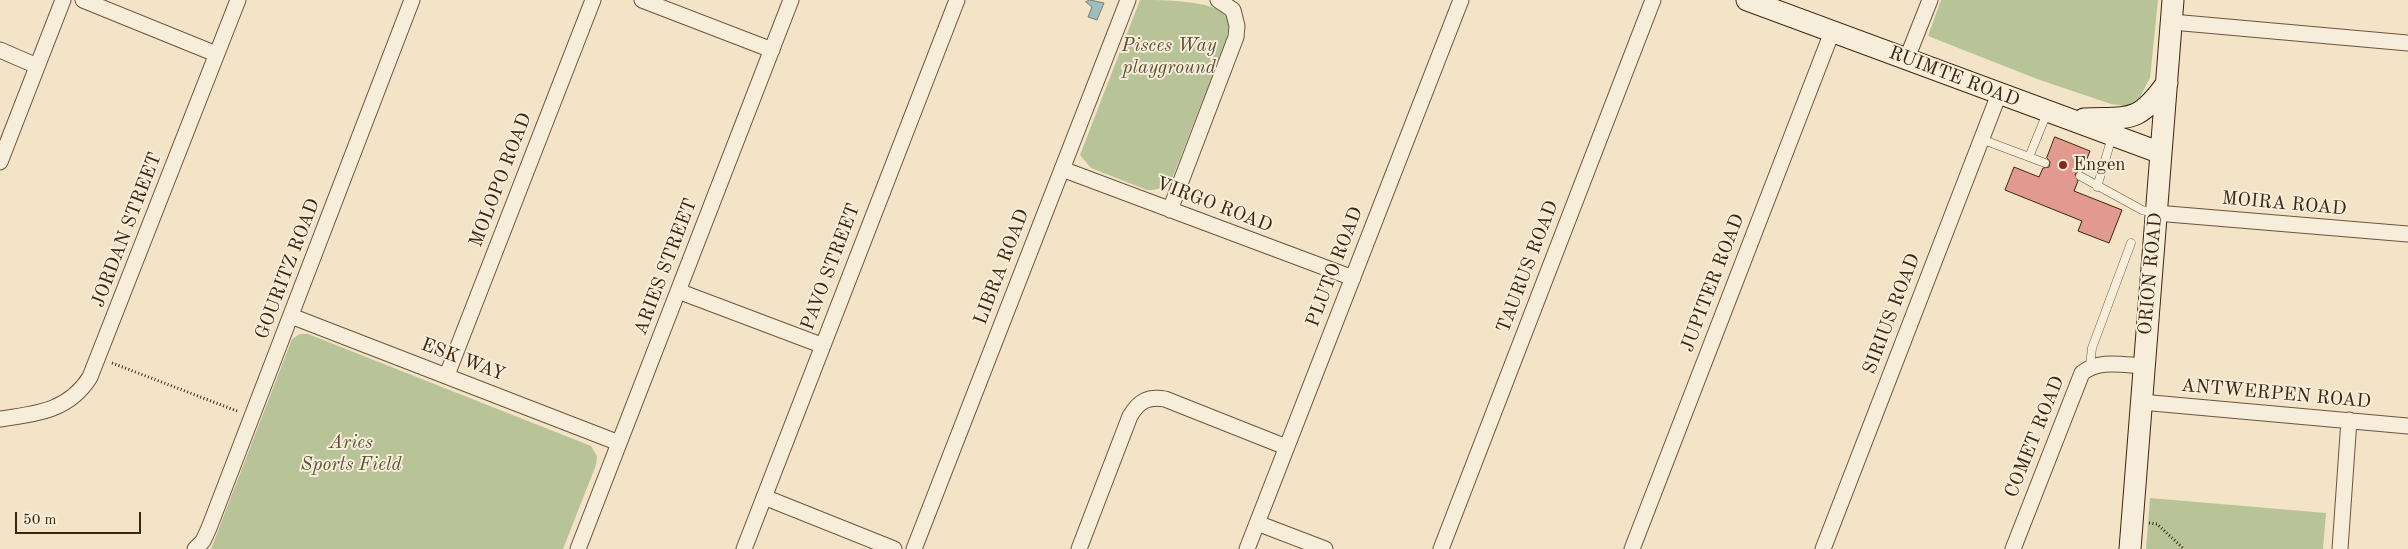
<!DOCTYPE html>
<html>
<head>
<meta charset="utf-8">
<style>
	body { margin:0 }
	#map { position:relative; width:2408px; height:549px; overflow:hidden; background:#f3e3c7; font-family:"Old Standard TT",serif }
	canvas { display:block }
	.scale { position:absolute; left:15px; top:512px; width:126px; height:22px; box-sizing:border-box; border:2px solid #3d260e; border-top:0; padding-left:6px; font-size:15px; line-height:18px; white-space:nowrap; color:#3d260e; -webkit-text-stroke:4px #f7eddb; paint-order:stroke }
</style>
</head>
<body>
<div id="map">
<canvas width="2408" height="549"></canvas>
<div class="scale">50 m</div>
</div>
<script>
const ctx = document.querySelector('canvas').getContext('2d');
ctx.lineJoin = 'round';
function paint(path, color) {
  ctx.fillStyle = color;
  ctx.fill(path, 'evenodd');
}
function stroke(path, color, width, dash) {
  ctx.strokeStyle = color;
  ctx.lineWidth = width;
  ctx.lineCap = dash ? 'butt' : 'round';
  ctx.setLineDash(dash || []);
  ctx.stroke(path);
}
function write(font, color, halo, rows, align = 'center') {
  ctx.font = font + ' "Old Standard TT",serif';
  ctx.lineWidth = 4;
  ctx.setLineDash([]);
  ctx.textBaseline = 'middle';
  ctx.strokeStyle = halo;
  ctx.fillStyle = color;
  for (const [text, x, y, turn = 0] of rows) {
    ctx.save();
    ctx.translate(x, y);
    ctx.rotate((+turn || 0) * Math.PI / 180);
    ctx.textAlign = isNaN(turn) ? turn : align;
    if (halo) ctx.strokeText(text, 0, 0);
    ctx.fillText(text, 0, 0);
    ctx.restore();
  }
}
const green = new Path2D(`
	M1140,0C1161,0 1212,0 1225,15C1230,22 1228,30 1227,38L1173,176C1167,188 1159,190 1147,190L1091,168L1080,155Z
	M1941,0H2158L2150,78L2140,97L2127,106L2111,104L2037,79L1928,36Z
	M300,334H308L591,446L597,456L596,465L563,549H211L292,339Z
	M2150,498L2326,513L2323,549H2146Z`);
const water = new Path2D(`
	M1090,0L1104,3L1097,20L1088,17L1092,7L1086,2Z`);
const building = new Path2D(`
	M2055,137L2090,151L2082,171L2075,174L2078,181L2074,191L2122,210L2109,243L2078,231L2082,221L2005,190L2014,167L2039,177L2043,168L2049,167L2050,162L2047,158Z`);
const path = new Path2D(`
	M112,363L237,411
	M2149,523L2157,524L2184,549`);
const lane = new Path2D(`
	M1981,139L2045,163
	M2029,157L2047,113
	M2080,176L2142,210L2154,213
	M2097,187L2112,137
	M2090,366L2092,348L2131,243`);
const street = new Path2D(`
	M83,0L216,54
	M642,0L772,50
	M2172,22L2408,43
	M0,50L37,66
	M1907,58L1930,0
	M0,162L63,0
	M1062,169L1353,278
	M1170,210L1236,37L1237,26L1233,10L1218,0
	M2156,213L2408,234
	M678,291L821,345
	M291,316L619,443
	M447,375L593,0
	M2141,402L2408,426
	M0,419C36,414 69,411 90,377L238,0
	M764,497L894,549
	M1257,523L1325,549
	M195,549L203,541L209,528L412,0
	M578,549L791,0
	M744,549L957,0
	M914,549L1128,0
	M1079,549L1130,416C1139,401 1148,396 1165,399L1286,447
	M1247,549L1461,0
	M1441,549L1653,0
	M1632,549L1832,32
	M1823,549L1999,94
	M2013,549L2082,373C2099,359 2123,365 2144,366
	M2340,549L2349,420`);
const secondary = new Path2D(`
	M1747,0L2161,153
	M2084,119C2129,117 2138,124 2167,83
	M2130,549L2173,0`);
const markers = [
	[2063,165,5,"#8f2418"]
];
const parkNames = [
	["Pisces Way",1169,46],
	["playground",1169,68],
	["Aries",351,443],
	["Sports Field",351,465]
];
const streetNames = [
	["RUIMTE ROAD",1954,77,21],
	["MOLOPO ROAD",501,180,-69],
	["MOIRA ROAD",2284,204,5],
	["VIRGO ROAD",1214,205,21],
	["JORDAN STREET",127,230,-69],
	["ARIES STREET",666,267,-69],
	["PAVO STREET",831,267,-69],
	["LIBRA ROAD",1002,267,-69],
	["PLUTO ROAD",1335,267,-69],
	["TAURUS ROAD",1528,267,-69],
	["GOURITZ ROAD",288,269,-69],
	["ORION ROAD",2151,274,-85],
	["JUPITER ROAD",1713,283,-69],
	["SIRIUS ROAD",1892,314,-69],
	["ESK WAY",463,360,21],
	["ANTWERPEN ROAD",2276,394,5],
	["COMET ROAD",2035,437,-68]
];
const poiNames = [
	["Engen",2073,165]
];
paint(green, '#b8c498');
paint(water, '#9fbcbe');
stroke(water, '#788078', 1);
paint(building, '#e19a8d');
stroke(building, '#3d260e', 1);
stroke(lane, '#6a553c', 9);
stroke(street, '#6a553c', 17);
stroke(secondary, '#3d260e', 23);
stroke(path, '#3d260e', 3, [1, 2.5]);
stroke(lane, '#f7eddb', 8);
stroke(street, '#f7eddb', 15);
stroke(secondary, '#f7eddb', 21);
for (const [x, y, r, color] of markers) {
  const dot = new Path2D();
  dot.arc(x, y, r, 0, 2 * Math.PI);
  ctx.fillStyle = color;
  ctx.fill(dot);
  stroke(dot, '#f7eddb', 2);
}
write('italic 19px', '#5c4e30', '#f7eddb', parkNames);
write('19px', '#3d260e', '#f7eddb', streetNames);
write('19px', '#3d260e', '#f7eddb', poiNames, 'left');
</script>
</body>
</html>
